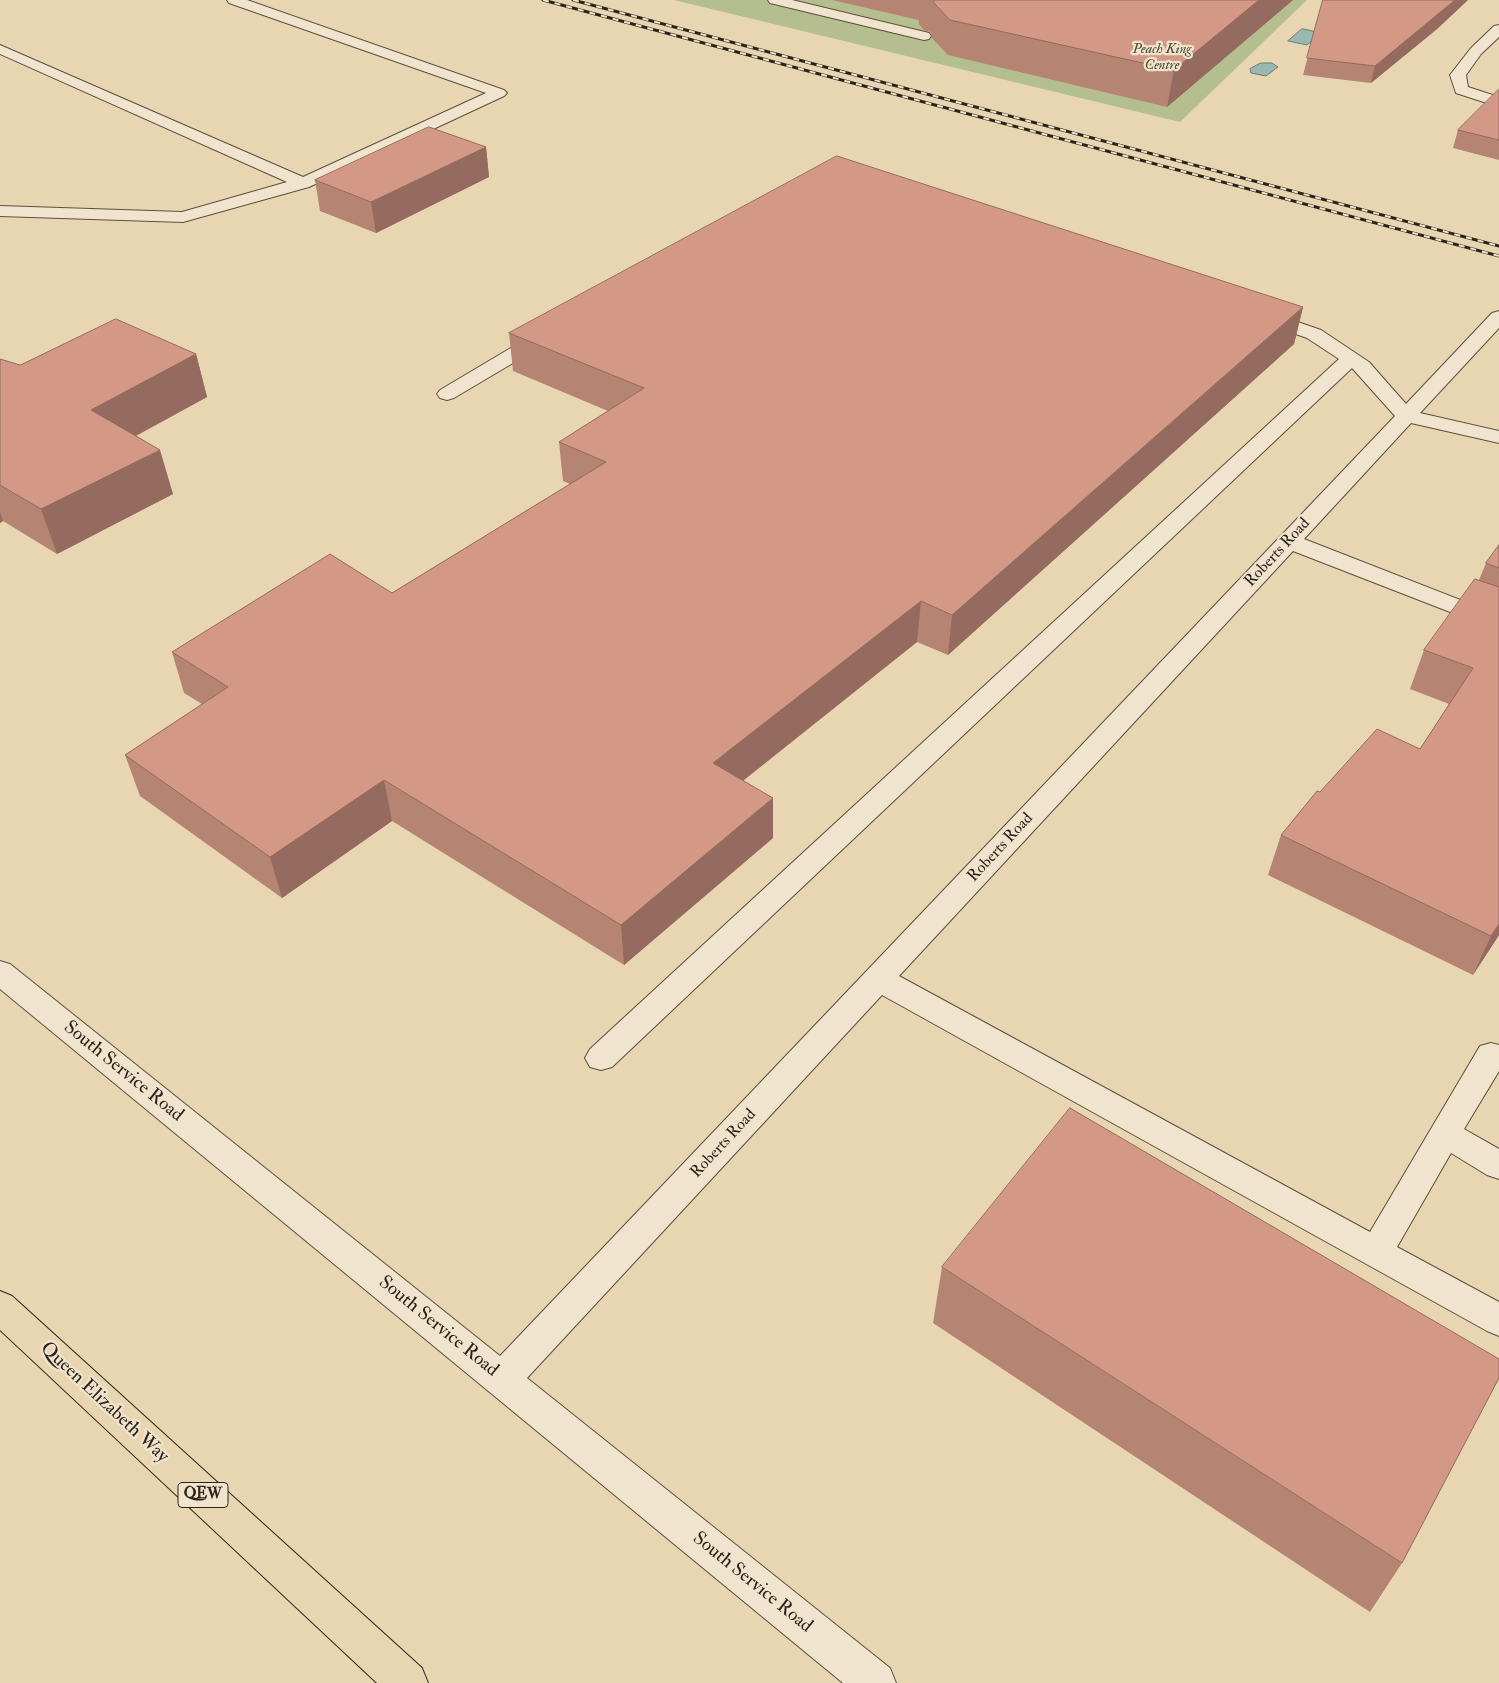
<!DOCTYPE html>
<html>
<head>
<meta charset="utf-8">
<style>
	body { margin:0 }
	canvas { display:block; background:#e8d6b3 }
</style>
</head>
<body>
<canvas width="1499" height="1683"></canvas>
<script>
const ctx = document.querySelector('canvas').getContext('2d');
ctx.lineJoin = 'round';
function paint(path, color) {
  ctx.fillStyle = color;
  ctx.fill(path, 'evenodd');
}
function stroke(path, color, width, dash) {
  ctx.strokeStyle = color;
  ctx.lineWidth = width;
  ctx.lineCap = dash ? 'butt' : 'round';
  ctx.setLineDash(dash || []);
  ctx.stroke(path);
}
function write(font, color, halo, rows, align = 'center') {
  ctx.font = font + ' "IM FELL Double Pica",serif';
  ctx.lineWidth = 4.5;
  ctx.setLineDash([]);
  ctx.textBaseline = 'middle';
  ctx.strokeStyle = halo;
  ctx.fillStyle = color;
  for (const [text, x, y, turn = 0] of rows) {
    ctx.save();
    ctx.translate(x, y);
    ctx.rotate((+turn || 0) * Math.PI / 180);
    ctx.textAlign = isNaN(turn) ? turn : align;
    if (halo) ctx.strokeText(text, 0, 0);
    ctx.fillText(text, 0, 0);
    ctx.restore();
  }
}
const green = new Path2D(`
	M674,0H1307L1180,122Z`);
const water = new Path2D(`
	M1302,29H1304L1321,33L1307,45L1288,41Z
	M1261,63H1272L1278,67L1266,76L1251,73L1250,69Z`);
const minor = new Path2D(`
	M227,0H247L504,90L507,93L504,96L309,187L183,222L0,216V206L182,212L287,182L0,54V45L303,177L486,93L229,3Z
	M768,0H792L929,33L931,36L929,39L924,40L770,3Z
	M1499,25V37L1481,54L1466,75L1468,87L1499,97V107L1456,93L1450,75L1471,48L1494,26Z
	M1263,310L1321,330L1369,362L1406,404L1492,313L1499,311V328L1420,413L1499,431V443L1411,423L1304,539L1499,615V631L1293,551L899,976L1370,1232L1480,1046L1491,1043L1499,1045V1071L1464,1129L1499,1149V1179L1487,1175L1451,1153L1397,1247L1499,1302V1336L1487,1331L882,995L527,1378L890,1668L896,1683H843L0,989V961L10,964L500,1356L1395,416L1352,368L612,1067L601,1070L590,1067L585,1058L590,1049L1339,359L1307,338L1256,320L1254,316L1256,312Z
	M543,331L550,333L553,337L550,341L454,398L447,400L440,398L437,394L440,390L536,333Z`);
const highway = new Path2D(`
	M0,1291L12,1296L422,1668L428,1683H377L0,1330Z`);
const rail = new Path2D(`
	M543,0L1499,256
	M573,0L1499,246`);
const wall = new Path2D(`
	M832,0H1293L1167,107L948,55L932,38L931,32L924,30L919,24V20Z
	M1323,0H1468L1437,29L1371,83L1303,75Z
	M1499,90V160L1453,148L1458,130Z
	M486,147L489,177L376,233L320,211L315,180Z
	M1303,307L1294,344L948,655L917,642L743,780L773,838L624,965L392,821L282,898L140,796L125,755L202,704L184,693L172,652L392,593L570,484L563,481L559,442L608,411L513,371L509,333Z
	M196,354L207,397L136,436L173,494L57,554L3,521L0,523V359L20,365Z
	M1499,545V935L1473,975L1268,875L1281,835L1320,792L1420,749L1449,704L1410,689L1424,650L1479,580L1486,563Z
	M942,1267L1402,1563L1370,1612L933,1323Z`);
const shadedWall = new Path2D(`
	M1259,0H1293L1167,107L1174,70Z
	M1455,0H1468L1437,29L1371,83L1375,66Z
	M486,147L489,177L376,233L371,202Z
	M1303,307L1294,344L948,655L952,615Z
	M196,354L207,397L104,453L91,410Z
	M160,450L173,494L57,554L41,509Z
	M0,512L3,521L0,523Z
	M921,601L917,642L714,804L713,763Z
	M384,780L392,821L282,898L270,857Z
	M773,798V838L624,965L621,925Z
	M1499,924V935L1473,975L1491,936Z`);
const building = new Path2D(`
	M934,0H1259L1174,70L950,20L934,3Z
	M1323,0H1455L1375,66L1307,58Z
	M1498,90H1499V140L1458,130Z
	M429,127L486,147L371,202L315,180Z
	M837,156L1303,307L952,615L921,601L713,763L773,798L621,925L384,780L270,857L125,755L228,687L172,652L330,554L392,593L606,462L559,442L644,388L509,333Z
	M116,319L196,354L91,410L160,450L41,509L0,485V359L20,365Z
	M1499,545V568L1486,563Z
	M1475,579L1499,587V924L1491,936L1281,835L1317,791L1320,792L1377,729L1420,749L1473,668L1424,650Z
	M1070,1108L1499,1359V1378L1402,1563L942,1267Z`);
const farParknames = [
	["Peach King",1162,50],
	["Centre",1162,66]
];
const shields = [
	[203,1495,50]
];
const shieldNames = [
	["QEW",203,1495]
];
const streetNames = [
	["Roberts Road",1278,553,-47],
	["Roberts Road",1001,848,-47],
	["Roberts Road",724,1144,-47]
];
const nearStreetnames = [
	["South Service Road",123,1072,39],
	["South Service Road",438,1327,39],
	["Queen Elizabeth Way",104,1403,43],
	["South Service Road",752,1583,39]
];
paint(green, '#b4be8e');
paint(water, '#97b9b1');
stroke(water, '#6c7d73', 1);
stroke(minor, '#5b4f3d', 2);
stroke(highway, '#2c2216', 2);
paint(minor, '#f0e4ce');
paint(highway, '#e8d6b3');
stroke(rail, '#2c2216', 3);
stroke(rail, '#f0e4ce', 2, [6]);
paint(wall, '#b58473');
paint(shadedWall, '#946b5e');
paint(building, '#d39986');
stroke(building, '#946b5e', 1);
write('italic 14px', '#4e4934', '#f0e4ce', farParknames);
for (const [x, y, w] of shields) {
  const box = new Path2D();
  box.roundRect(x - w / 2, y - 12.5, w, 25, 4);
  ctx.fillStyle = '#f0e4ce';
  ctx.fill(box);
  stroke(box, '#2c2216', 1);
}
write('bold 15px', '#2c2216', null, shieldNames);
write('16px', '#2c2216', '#f0e4ce', streetNames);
write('19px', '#2c2216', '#f0e4ce', nearStreetnames);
</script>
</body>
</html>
